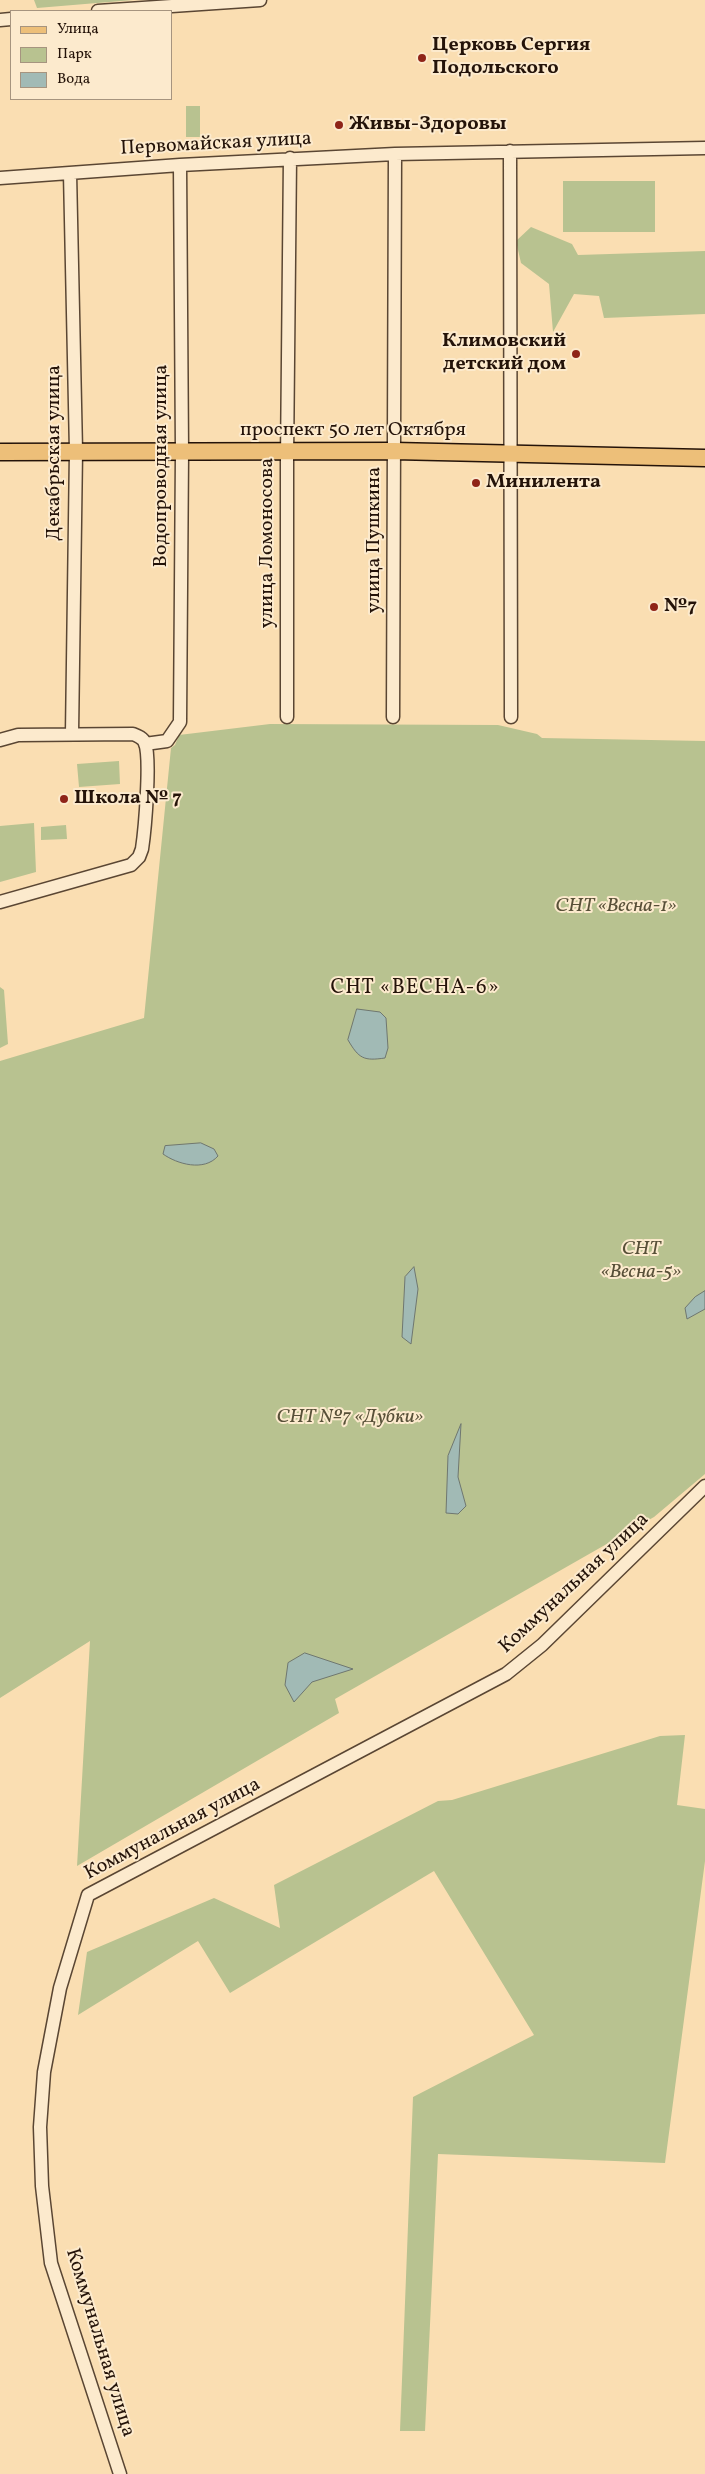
<!DOCTYPE html>
<html>
<head>
<meta charset="utf-8">
<style>
	body { margin:0 }
	#map { position:relative; width:705px; height:2474px; overflow:hidden; background:#fadeb2; font-family:Vollkorn,serif }
	canvas { display:block }
	.legend { position:absolute; left:10px; top:10px; width:162px; height:90px; box-sizing:border-box; background:#fceacd; border:1px solid #a6947f; margin:0; padding:6px 9px; list-style:none; font-size:15px; color:#241309 }
	.legend li { display:flex; align-items:center; gap:10px; height:25px }
	.legend b { width:25px; border:1px solid #a6947f }
</style>
</head>
<body>
<div id="map">
<canvas width="705" height="2474"></canvas>
<ul class="legend">
<li><b style="height:6px;background:#edbf79"></b>Улица</li>
<li><b style="height:14px;background:#b8c290"></b>Парк</li>
<li><b style="height:14px;background:#a1bab5"></b>Вода</li>
</ul>
</div>
<script>
const ctx = document.querySelector('canvas').getContext('2d');
ctx.lineJoin = 'round';
function paint(path, color) {
  ctx.fillStyle = color;
  ctx.fill(path, 'evenodd');
}
function stroke(path, color, width, dash) {
  ctx.strokeStyle = color;
  ctx.lineWidth = width;
  ctx.lineCap = dash ? 'butt' : 'round';
  ctx.setLineDash(dash || []);
  ctx.stroke(path);
}
function write(font, color, halo, rows, align = 'center') {
  ctx.font = font + ' Vollkorn,serif';
  ctx.lineWidth = 4;
  ctx.setLineDash([]);
  ctx.textBaseline = 'middle';
  ctx.strokeStyle = halo;
  ctx.fillStyle = color;
  for (const [text, x, y, turn = 0] of rows) {
    ctx.save();
    ctx.translate(x, y);
    ctx.rotate((+turn || 0) * Math.PI / 180);
    ctx.textAlign = isNaN(turn) ? turn : align;
    if (halo) ctx.strokeText(text, 0, 0);
    ctx.fillText(text, 0, 0);
    ctx.restore();
  }
}
const green = new Path2D(`
	M34,0H133L37,8Z
	M186,106H200V137H186Z
	M563,181H655V232H563Z
	M531,227L572,244L578,255L705,251V314L604,318L599,296L574,294L553,332L549,284L521,263L516,241Z
	M270,724L498,725L537,734L542,738L705,741V1474L654,1517L335,1699L339,1713L77,1866L90,1641L0,1698V1061L144,1018L171,748L175,745L179,735Z
	M119,761L120,784L79,787L77,764Z
	M34,823L36,872L0,882V826Z
	M66,825L67,839L41,840V827Z
	M0,987L4,990L8,1044L0,1048Z
	M685,1735L677,1805L705,1809V1861L665,2163L438,2154L425,2431H400L413,2097L534,2035L434,1871L230,1993L198,1941L78,2015L87,1952L214,1898L280,1928L274,1885L438,1801L452,1800L660,1736Z`);
const water = new Path2D(`
	M357,1009L380,1012L386,1018L388,1048L385,1058C364,1061 359,1059 348,1040Z
	M201,1143L214,1149L218,1156C204,1172 177,1164 163,1154L165,1146Z
	M414,1267L418,1289L411,1344L402,1337L405,1277Z
	M705,1291V1309L687,1319L685,1308L695,1297Z
	M461,1424L458,1477L466,1506L458,1514L446,1513L448,1456Z
	M305,1653L353,1669L312,1682L294,1702L285,1685L288,1663Z`);
const minor = new Path2D(`
	M98,11L260,0
	M0,20L11,19
	M510,151L511,717
	M70,173L76,451L72,733
	M0,178L180,165L395,154L705,148
	M287,717V459L290,158
	M393,717L395,154
	M0,740L18,735L133,734C138,736 143,738 145,743C151,759 145,829 142,849L139,857L131,865L0,902
	M145,744L167,741L180,722L182,452L180,165
	M120,2474L51,2263L42,2186L40,2127L44,2072L60,1988L88,1895L506,1674L542,1645L705,1486`);
const major = new Path2D(`
	M0,452L394,451L705,458`);
const markers = [
	[422,58,5,"#8f2418"],
	[339,125,5,"#8f2418"],
	[576,354,5,"#8f2418"],
	[476,483,5,"#8f2418"],
	[654,607,5,"#8f2418"],
	[64,799,5,"#8f2418"]
];
const poiNames = [
	["Церковь Сергия",432,46],
	["Подольского",432,69],
	["Живы-Здоровы",349,125],
	["Климовский",566,342,"right"],
	["детский дом",566,365,"right"],
	["Минилента",486,483],
	["№7",664,607],
	["Школа № 7",74,799]
];
const streetNames = [
	["Первомайская улица",216,145,-3],
	["проспект 50 лет Октября",353,431],
	["Декабрьская улица",55,453,-90],
	["Водопроводная улица",162,466,-90],
	["улица Пушкина",375,540,-90],
	["улица Ломоносова",268,543,-90],
	["Коммунальная улица",575,1584,-43],
	["Коммунальная улица",173,1830,-28],
	["Коммунальная улица",99,2343,73]
];
const parkNames = [
	["СНТ «Весна-1»",616,907],
	["СНТ",641,1250],
	["«Весна-5»",641,1273],
	["СНТ №7 «Дубки»",350,1418]
];
const neighbourhoodNames = [
	["СНТ «ВЕСНА-6»",415,989]
];
paint(green, '#b8c290');
paint(water, '#a1bab5');
stroke(water, '#6f7770', 1);
stroke(minor, '#5a4633', 15);
stroke(major, '#241309', 19);
stroke(minor, '#fceacd', 12);
stroke(major, '#edbf79', 16);
for (const [x, y, r, color] of markers) {
  const dot = new Path2D();
  dot.arc(x, y, r, 0, 2 * Math.PI);
  ctx.fillStyle = color;
  ctx.fill(dot);
  stroke(dot, '#fceacd', 2);
}
write('bold 20px', '#241309', '#fceacd', poiNames, 'left');
write('20px', '#241309', '#fceacd', streetNames);
write('italic 20px', '#585038', '#fceacd', parkNames);
ctx.letterSpacing = '1px';
write('21px', '#241309', '#fceacd', neighbourhoodNames);
ctx.letterSpacing = '0px';
</script>
</body>
</html>
